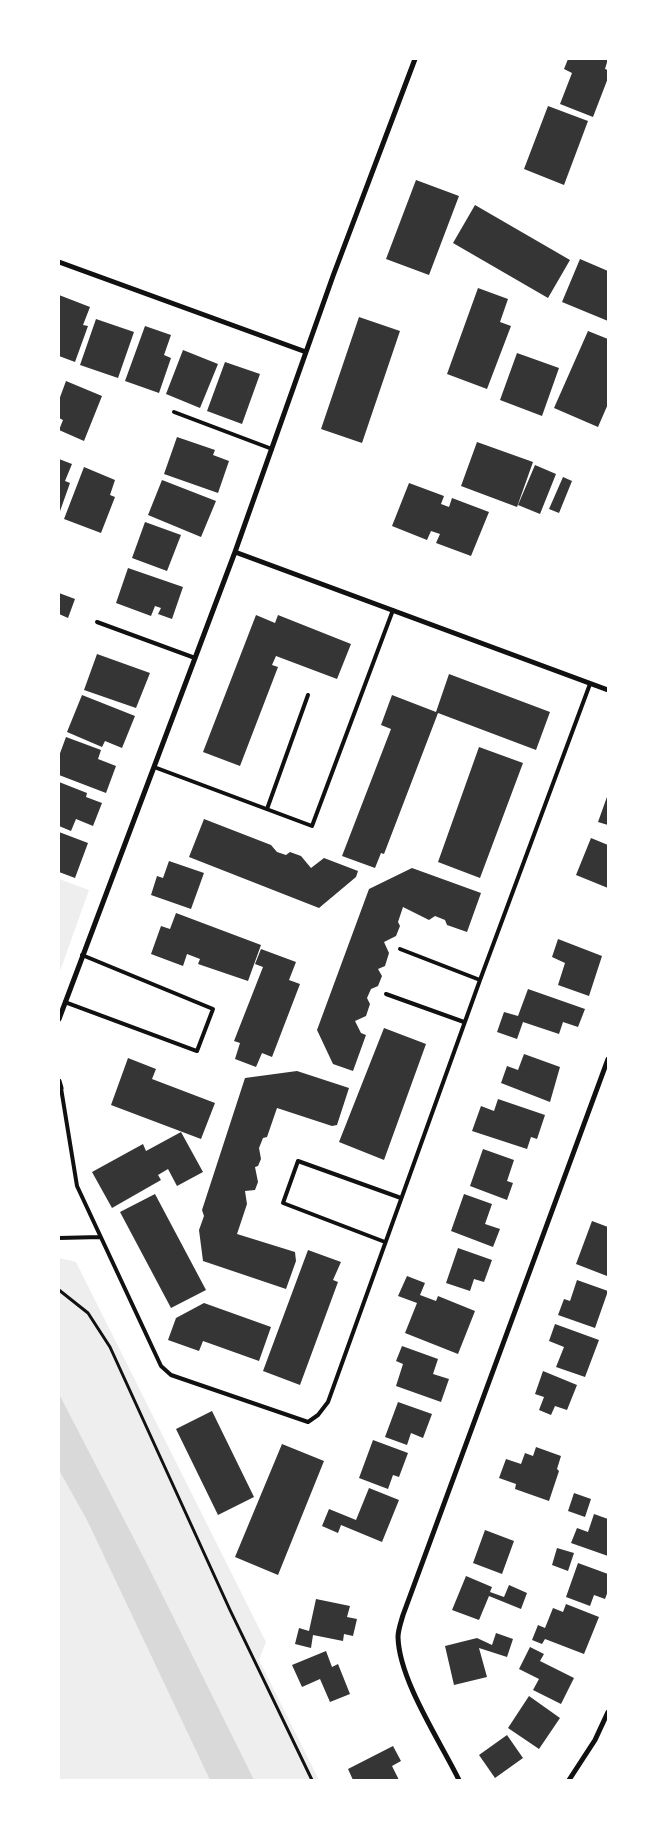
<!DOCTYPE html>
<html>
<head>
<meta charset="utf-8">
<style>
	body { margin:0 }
	#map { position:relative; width:667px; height:1839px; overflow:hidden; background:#fff; font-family:Commissioner,sans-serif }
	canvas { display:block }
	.frame { position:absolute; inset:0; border:60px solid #fff; pointer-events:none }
</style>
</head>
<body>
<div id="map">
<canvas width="667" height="1839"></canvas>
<div class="frame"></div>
</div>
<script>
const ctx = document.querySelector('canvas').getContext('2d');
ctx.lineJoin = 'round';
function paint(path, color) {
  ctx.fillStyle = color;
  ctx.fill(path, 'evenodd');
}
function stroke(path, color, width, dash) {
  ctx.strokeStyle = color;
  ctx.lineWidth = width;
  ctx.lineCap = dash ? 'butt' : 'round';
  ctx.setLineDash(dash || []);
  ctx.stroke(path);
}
const green = new Path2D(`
	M59,879L89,890L59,974Z
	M59,1258L76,1262L266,1642L259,1660L319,1780H59Z`);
const water = new Path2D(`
	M59,1394L146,1562L254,1780H210L87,1520L59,1470Z`);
const building = new Path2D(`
	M568,59H608L605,69L608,70V78L593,117L560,104L572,73L564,69Z
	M548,106L588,121L564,185L524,169Z
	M416,180L459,196L429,275L386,259Z
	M475,205L570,260L548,298L453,243Z
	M580,259L608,271V321L562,302Z
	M478,288L508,299L500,322L511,326L487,389L447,374Z
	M59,295L90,307L83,325L88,326L75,362L59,356Z
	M359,317L400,331L362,443L321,429Z
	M96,319L134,332L118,378L80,365Z
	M145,326L171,335L164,355L171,358L159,393L125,381Z
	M588,331L608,339V404L598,427L554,408Z
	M183,350L218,364L200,408L166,394Z
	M517,353L559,368L542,416L500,400Z
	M225,362L260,374L242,424L207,411Z
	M66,381L102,396L84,441L59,430L63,420L59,418V400Z
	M177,437L215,450L213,455L229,461L218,493L164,474Z
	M477,442L533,462L517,507L461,486Z
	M59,459L72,464L65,481L70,483L59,514Z
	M535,465L556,474L540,514L518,505Z
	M84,467L115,480L110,495L115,497L101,533L64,519Z
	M563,477L572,481L559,513L549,509Z
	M162,480L216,501L201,537L148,515Z
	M409,483L444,496L441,504L449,507L452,498L489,512L471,556L436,543L440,534L431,531L427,540L392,526Z
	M145,522L181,535L167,571L132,558Z
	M128,568L183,587L172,619L158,614L161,608L155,606L151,616L116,603Z
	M59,593L75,599L68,618L59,614Z
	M256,615L275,623L278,615L351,644L337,679L276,656L272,665L278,667L240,766L203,752Z
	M97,654L150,673L136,708L84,690Z
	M449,674L550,712L536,750L438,713L384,854L381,853L375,868L342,856L391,729L381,725L392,695L436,712Z
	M82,695L135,716L122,748L105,741L102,747L67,732Z
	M66,737L101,750L98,759L116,766L106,793L59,775V756Z
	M479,747L523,763L480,878L438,862Z
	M59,782L87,793L86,797L102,803L93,826L76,819L71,831L59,826Z
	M608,794V825L598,822Z
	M204,819L271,845L277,852L286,855L290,852L301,856L311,868L324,858L358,871L356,877L319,908L189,857Z
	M59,832L88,843L75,878L59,872Z
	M591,838L608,845V888L576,875Z
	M169,861L204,873L191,909L151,895L157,876L163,878Z
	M412,868L481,893L467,932L447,925L445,920L435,916L429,920L403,907L398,922L400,926L396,936L384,942L389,953L385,966L378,969L382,976L378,986L371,989L367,998L370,1004L366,1016L355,1021L361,1033L366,1035L353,1071L333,1064L317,1030L369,889Z
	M176,913L261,945L248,981L198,964L200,959L187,954L183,966L151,954L161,926L170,929Z
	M558,939L602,956L589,996L558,985L565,963L552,957Z
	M261,949L296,962L289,980L300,984L272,1057L262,1053L256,1067L235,1059L240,1043L234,1041L263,967L255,964Z
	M528,989L585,1009L578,1027L563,1022L559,1034L523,1022L517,1039L497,1032L504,1012L518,1016Z
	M384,1028L426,1044L384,1160L339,1142Z
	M524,1054L560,1067L550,1102L501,1083L507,1066L518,1070Z
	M128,1058L156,1069L152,1079L215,1103L201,1139L111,1105Z
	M297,1071L349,1088L337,1125L332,1126L277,1108L267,1137L263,1138L259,1148L261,1159L258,1166L255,1167L258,1182L255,1190L245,1191L247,1204L237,1234L295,1252L296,1261L286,1289L203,1261L199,1230L204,1216L202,1210L245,1078Z
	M498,1099L545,1115L537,1139L531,1137L527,1149L472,1131L481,1106L494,1111Z
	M181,1132L203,1172L177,1186L168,1169L158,1175L161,1180L112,1208L92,1172L143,1144L146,1151Z
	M483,1149L514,1160L507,1181L513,1183L507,1200L470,1186Z
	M155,1194L206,1290L171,1308L120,1212Z
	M464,1194L492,1204L485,1224L500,1229L493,1247L451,1231Z
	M592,1221L608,1227L607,1276L576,1264Z
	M458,1248L492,1260L484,1282L474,1279L470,1291L446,1283Z
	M308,1250L341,1262L333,1280L338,1282L300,1385L263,1371Z
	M407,1276L425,1283L420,1295L436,1301L438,1296L475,1311L458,1354L405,1333L417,1303L398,1296Z
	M577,1280L608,1291L595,1328L558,1315L564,1299L570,1301Z
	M204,1303L271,1327L259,1361L203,1341L199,1351L168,1340L176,1318Z
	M555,1324L599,1340L585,1377L556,1367L564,1347L549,1341Z
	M402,1346L438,1359L433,1374L449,1379L441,1402L396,1386L403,1364L396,1361Z
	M543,1371L577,1385L567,1410L555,1406L551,1415L539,1410L544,1397L535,1394Z
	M398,1402L432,1414L423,1438L411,1433L407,1445L385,1437Z
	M212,1411L254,1497L218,1515L176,1429Z
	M373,1440L408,1453L399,1477L393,1475L388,1489L359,1478Z
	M282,1444L324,1461L278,1575L235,1557Z
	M536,1447L561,1456L557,1469L559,1471L549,1501L515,1489L516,1484L499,1478L506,1459L521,1464L525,1453L533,1456Z
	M369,1488L399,1500L382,1542L341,1525L338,1533L322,1526L329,1509L356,1520Z
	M574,1493L591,1499L585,1517L568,1511Z
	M594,1514L608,1519V1556L571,1543L577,1528L588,1532Z
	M485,1530L514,1541L502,1574L473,1563Z
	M557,1548L574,1553L568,1571L552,1565Z
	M578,1563L608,1574V1591L605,1599L594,1595L590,1606L566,1597Z
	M466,1576L492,1587L490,1592L504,1597L509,1585L527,1593L521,1609L489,1596L479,1620L452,1610Z
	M316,1599L350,1606L347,1617L357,1619L353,1636L344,1634L343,1641L313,1635L311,1648L295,1644L299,1628L309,1631Z
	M566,1604L599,1617L584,1654L545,1639L542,1644L532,1640L538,1625L545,1628L553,1608L563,1612Z
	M496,1633L513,1639L507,1657L479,1648L487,1677L454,1685L445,1646L477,1638L492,1645Z
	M530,1647L544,1654L540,1661L574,1678L561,1704L533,1690L539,1679L519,1669Z
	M326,1651L332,1667L338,1664L350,1694L330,1702L320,1679L302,1687L292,1665Z
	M529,1696L560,1718L539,1749L508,1728Z
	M507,1735L523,1758L495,1778L479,1755Z
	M393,1746L401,1761L392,1766L399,1780H353L348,1769Z`);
const path = new Path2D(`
	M59,1290L88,1313L110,1347L230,1610L312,1780`);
const service = new Path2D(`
	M174,412L272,449
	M97,622L195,658
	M154,767L312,826L393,610
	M267,809L308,695
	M400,949L480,980
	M386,994L464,1022
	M65,1002L197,1051L213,1009L82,955
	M61,1088L77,1186L161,1366L171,1375L308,1422L318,1415L328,1402L480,980L590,684
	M59,1238L100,1237
	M385,1242L283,1203L298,1161L401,1198`);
const minor = new Path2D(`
	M59,262L306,352
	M235,552L608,690
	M59,1019L235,552L333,276L415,59
	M59,1081L61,1088
	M459,1780C440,1741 399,1680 398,1637C398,1630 401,1622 403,1615L608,1059
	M569,1780L595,1740L608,1712`);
paint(green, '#eee');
paint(water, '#d9d9d9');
paint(building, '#353535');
stroke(path, '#111', 3);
stroke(service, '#111', 4);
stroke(minor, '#111', 5);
</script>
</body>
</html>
